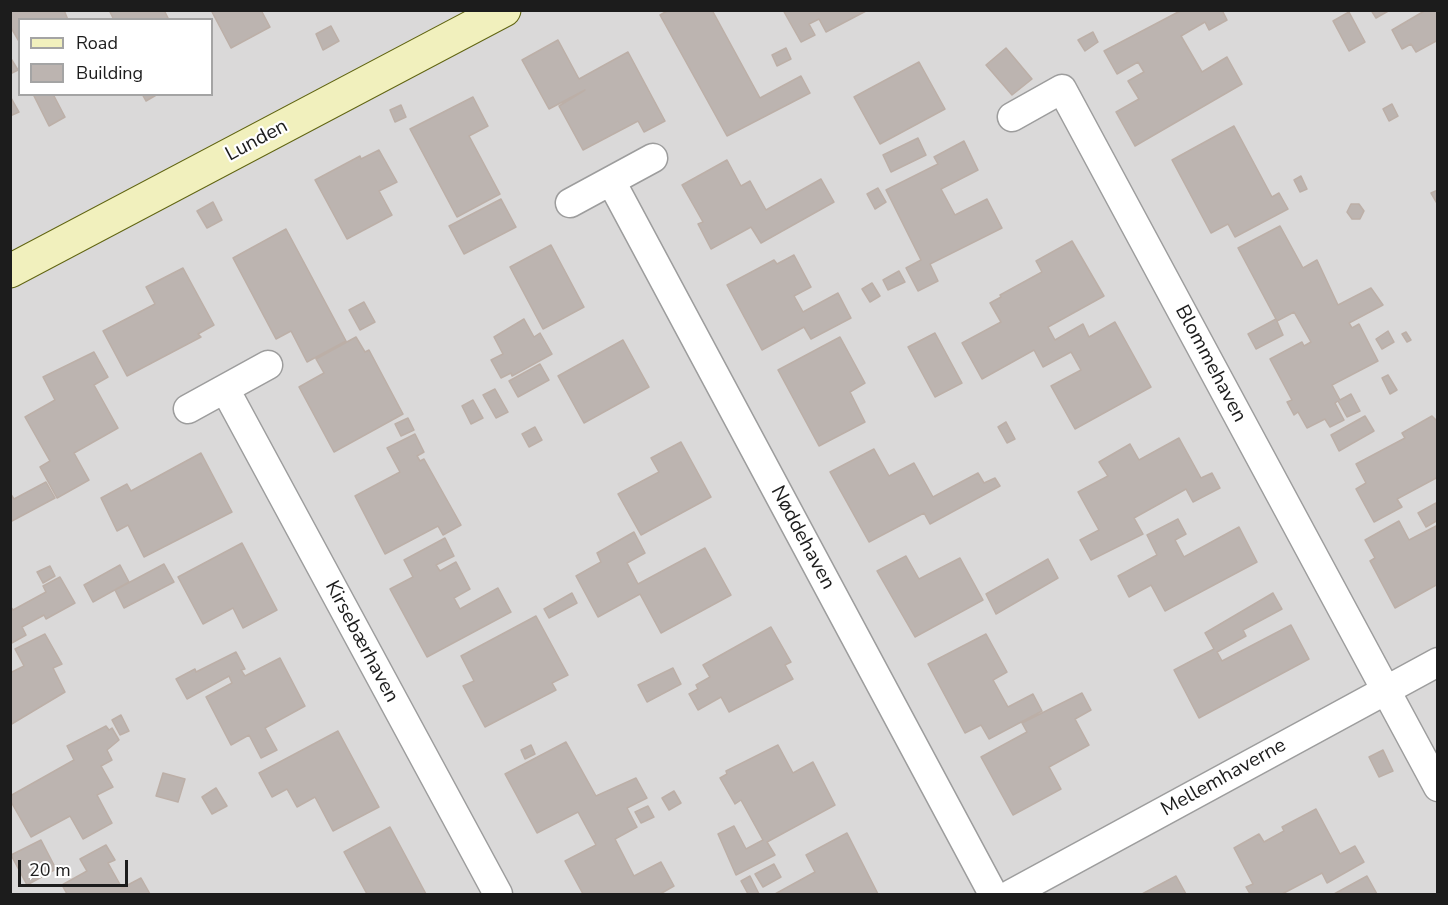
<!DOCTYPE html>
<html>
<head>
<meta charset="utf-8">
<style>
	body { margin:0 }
	#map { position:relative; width:1448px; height:905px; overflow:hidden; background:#ece9e3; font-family:"Nunito Sans",sans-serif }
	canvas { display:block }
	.frame { position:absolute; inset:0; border:12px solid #1c1c1c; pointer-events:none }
	.legend { position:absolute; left:18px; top:18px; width:195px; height:78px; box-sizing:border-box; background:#fff; border:2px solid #a4a4a4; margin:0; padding:8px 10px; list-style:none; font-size:18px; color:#1c1c1c }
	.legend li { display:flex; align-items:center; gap:12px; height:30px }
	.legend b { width:30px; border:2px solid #a4a4a4 }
	.scale { position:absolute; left:18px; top:860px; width:110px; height:27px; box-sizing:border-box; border:3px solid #1c1c1c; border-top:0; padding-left:8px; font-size:18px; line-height:21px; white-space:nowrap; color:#1c1c1c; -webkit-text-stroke:4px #fff; paint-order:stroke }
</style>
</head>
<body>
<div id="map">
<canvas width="1448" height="905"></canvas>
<div class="frame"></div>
<ul class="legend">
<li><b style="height:8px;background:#f1f0bd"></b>Road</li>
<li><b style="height:16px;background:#bcb4b0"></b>Building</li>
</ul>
<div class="scale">20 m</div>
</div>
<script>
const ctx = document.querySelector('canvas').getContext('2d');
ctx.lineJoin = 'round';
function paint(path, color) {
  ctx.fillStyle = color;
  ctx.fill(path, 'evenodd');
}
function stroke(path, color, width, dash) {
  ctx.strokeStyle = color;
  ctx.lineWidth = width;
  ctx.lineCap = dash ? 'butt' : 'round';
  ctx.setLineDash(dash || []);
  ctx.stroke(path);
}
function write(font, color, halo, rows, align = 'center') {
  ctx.font = font + ' "Nunito Sans",sans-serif';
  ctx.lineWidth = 4.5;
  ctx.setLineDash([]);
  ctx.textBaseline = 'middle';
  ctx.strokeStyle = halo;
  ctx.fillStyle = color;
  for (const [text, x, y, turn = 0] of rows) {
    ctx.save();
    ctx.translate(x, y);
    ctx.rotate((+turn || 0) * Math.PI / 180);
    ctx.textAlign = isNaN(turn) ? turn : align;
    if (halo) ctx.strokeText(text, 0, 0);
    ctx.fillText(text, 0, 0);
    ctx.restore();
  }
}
const residential = new Path2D(`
	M11,11H1437V894H11ZM20,20H212V94H20Z`);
const building = new Path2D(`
	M10,10H64L68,20H20V43L10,26Z
	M109,10H164L169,20H114Z
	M211,10H261L270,27L231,48Z
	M669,10H712L760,98L801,76L810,93L727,136L660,15Z
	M783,10H866V11L826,32L819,19L809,24L815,35L801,42Z
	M1182,10H1222L1227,20L1209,30L1205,22L1181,36L1202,72L1227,57L1242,84L1135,146L1116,112L1139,99L1128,81L1144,72L1138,62L1117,74L1104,51Z
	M1371,10H1390L1376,18Z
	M1426,10H1438V40L1416,52L1411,44L1402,49L1392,30Z
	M1349,12L1365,42L1349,51L1333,21Z
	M331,26L339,41L323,50L316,34Z
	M1093,32L1098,42L1085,51L1078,40Z
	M558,40L579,79L628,52L665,121L644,132L638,121L583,150L559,106L585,90L549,109L522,60Z
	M786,48L791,59L777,66L772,55Z
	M1006,48L1032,79L1012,95L986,65Z
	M10,57L18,70L10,74Z
	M919,62L945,109L880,144L854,97Z
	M33,94H53L65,117L49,126Z
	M142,94H158L146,101Z
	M10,96L19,112L10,116Z
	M473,97L488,126L469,136L500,194L457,217L410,129Z
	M1392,104L1398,116L1389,121L1383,109Z
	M401,105L406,117L395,122L390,110Z
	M1234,126L1272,197L1279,193L1288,209L1235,237L1228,224L1211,233L1172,160Z
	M918,138L926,155L891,172L883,155Z
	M964,141L978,170L941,189L955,215L987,199L1002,228L930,264L938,281L918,291L906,268L921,260L886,190L938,164L934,157Z
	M379,150L397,182L379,191L392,215L347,239L315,180L360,156L361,159Z
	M727,160L741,186L750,181L766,210L821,179L834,202L761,243L751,227L711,249L698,224L703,222L682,185Z
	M1301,176L1307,189L1300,192L1294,180Z
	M878,188L886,202L875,209L867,194Z
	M1438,190V205L1431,193Z
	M501,199L516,227L464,254L449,226Z
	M213,202L222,220L207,228L197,211Z
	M1351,204H1359L1364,211L1360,219H1352L1347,212Z
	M1280,226L1303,268L1317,260L1338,305L1371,288L1383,305L1349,323L1352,328L1359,324L1378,361L1332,385L1340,400L1351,394L1360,411L1347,417L1338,401L1335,403L1344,420L1330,427L1325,419L1307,428L1298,412L1294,415L1287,402L1292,400L1270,359L1302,342L1304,346L1311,342L1294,312L1277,321L1238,248Z
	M286,229L346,341L307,362L291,331L276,339L233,258Z
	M1072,241L1104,296L1048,327L1055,340L1083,324L1089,337L1115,322L1151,387L1075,429L1051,386L1081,370L1071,352L1043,367L1034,350L982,379L962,343L1001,322L990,303L1001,297L1000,295L1042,272L1036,261Z
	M551,245L584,307L543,329L510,267Z
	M794,255L811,287L794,296L803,312L838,293L851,318L811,339L804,327L762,350L727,285L774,260L777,264Z
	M183,268L214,325L198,334L201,337L127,376L103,331L155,304L146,287Z
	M899,271L905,282L888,290L883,280Z
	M872,283L880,296L870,302L862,289Z
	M364,302L375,322L360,330L349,310Z
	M524,319L534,337L540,333L552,354L512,376L511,373L501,378L491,360L503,354L494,337Z
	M1276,319L1283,335L1256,349L1248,334Z
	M1388,331L1394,342L1382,349L1376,339Z
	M1406,332L1411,340L1407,342L1402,334Z
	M935,333L962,383L935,397L908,347Z
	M356,337L365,352L369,350L403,414L334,452L299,387L324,373L316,359Z
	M840,337L865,383L850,392L865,422L819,446L778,370Z
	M623,340L649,387L584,423L558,376Z
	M94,352L108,377L94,385L118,428L74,453L89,480L57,498L40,467L50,461L25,417L55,400L43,377Z
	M540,364L549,380L518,397L509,381Z
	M1388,375L1397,390L1390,394L1382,378Z
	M495,389L508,412L496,418L483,395Z
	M473,400L483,418L471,424L462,406Z
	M1365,416L1374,431L1339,451L1331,435Z
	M1432,416L1438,422V477L1397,499L1402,507L1374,522L1356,489L1366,483L1356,464L1405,438L1402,433Z
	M408,418L414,430L401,436L395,424Z
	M1006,422L1015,439L1007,443L998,427Z
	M535,427L542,440L529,447L522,434Z
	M415,434L424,452L417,456L420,461L424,459L461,525L443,535L438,526L385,554L355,496L400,472L387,448Z
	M1179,438L1201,478L1212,473L1220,488L1193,502L1186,489L1134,518L1143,534L1091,560L1080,540L1099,530L1078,492L1108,476L1099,462L1130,444L1139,460Z
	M681,442L711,497L641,535L618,494L659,472L651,458Z
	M874,449L889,476L914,463L933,497L978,473L984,483L995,478L1000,486L930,524L924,513L869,542L830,472Z
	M201,453L232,512L144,557L128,525L117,531L101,498L127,484L131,491Z
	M46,482L55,498L10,522V493L14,499Z
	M1436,503L1438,520L1426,527L1418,513Z
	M1178,519L1186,534L1175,540L1184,557L1239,527L1257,562L1165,611L1151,585L1129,597L1118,576L1157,555L1147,535Z
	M1399,521L1409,540L1438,525V584L1395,608L1370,561L1375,558L1365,540Z
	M634,532L645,553L627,563L638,584L705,548L731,595L661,633L640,594L598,617L576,576L601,562L597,553Z
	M445,538L454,556L436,565L440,571L456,562L470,589L454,598L460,609L498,588L511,612L427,657L390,589L413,577L404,560Z
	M242,543L277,610L243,628L233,608L203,624L178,577Z
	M906,556L919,579L960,558L983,600L915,637L877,571Z
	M1048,559L1058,578L996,614L986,594Z
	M164,564L174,582L124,608L115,590Z
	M120,565L129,582L93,602L84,585Z
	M50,566L55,576L43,583L37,572Z
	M60,577L75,603L46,619L44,615L22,627L26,635L10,644V606L13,610L46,592L43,586Z
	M572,593L577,603L549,618L544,609Z
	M1273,593L1282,609L1243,630L1246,636L1217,652L1222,661L1291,625L1309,659L1199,718L1174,670L1214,649L1205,633Z
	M536,616L568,675L552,683L556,690L485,727L463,686L474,681L461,656Z
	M771,627L791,662L785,665L793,679L729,712L721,697L698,710L689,694L698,689L696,685L710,677L703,665Z
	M45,634L62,664L53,668L65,692L10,725V673L24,666L15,649Z
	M986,634L1007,672L993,680L1008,707L1033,694L1042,711L989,739L981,725L965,733L928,664Z
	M236,652L245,669L241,670L245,676L280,658L305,706L265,728L277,750L261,758L249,735L231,745L206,697L232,683L229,676L187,699L176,679L195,669L196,672Z
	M673,668L681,684L647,702L638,685Z
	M1082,693L1091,710L1075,719L1089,745L1049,767L1061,789L1013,815L981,757L1027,732L1022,723Z
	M121,715L129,731L120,735L112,720Z
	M106,726L109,730L112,728L119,740L107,750L112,760L101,766L113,787L97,795L112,823L83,839L70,816L31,837L10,800V796L74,760L67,746Z
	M338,731L379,807L333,831L315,797L297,807L287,789L272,797L259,773Z
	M566,742L596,796L636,778L647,798L627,808L637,827L615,839L634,876L661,862L674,886L660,894H583L565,861L596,845L578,812L537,833L505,774Z
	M531,745L535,754L525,759L521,750Z
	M778,745L793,773L813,762L835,805L767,842L775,855L736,875L718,834L734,826L746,849L763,840L741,800L735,804L720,778L727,774L726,771Z
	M1383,750L1393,771L1379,777L1369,757Z
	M163,773L185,779L178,802L156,796Z
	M216,788L227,806L212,814L202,797Z
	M674,791L681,803L669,810L662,798Z
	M648,806L654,817L641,823L635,812Z
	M1316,809L1340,854L1355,846L1364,862L1327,883L1322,873L1282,894H1250L1246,887L1253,884L1234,848L1259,834L1264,842L1284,831L1282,827Z
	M390,827L426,894H367L344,852Z
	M847,833L878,894H775L815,872L806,855Z
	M41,840L56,869L27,885L11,855Z
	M106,845L115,860L108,863L122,888L141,878L150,894H67L62,885L87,871L80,859Z
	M774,864L781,877L763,887L755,874Z
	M750,876L759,894H748L741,881Z
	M1176,876L1186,894H1142Z
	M1367,876L1377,894H1334Z`);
const street = new Path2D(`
	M1012,117L1062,89L1438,787
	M611,181L993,894
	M570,203L653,158
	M225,389L498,894
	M188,409L268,365
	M1011,894L1438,662`);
const secondary = new Path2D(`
	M10,271L504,10`);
const streetNames = [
	["Lunden",257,141,-28],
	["Blommehaven",1210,364,62],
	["Nøddehaven",802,538,62],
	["Kirsebærhaven",361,642,62],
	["Mellemhaverne",1224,778,-29]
];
paint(residential, '#dad9d9');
paint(building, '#bcb4b0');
stroke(building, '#bcafa7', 1.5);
stroke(street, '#9d9d9d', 31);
stroke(secondary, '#616512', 35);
stroke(street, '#fff', 28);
stroke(secondary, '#f1f0bd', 33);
write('20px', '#1c1c1c', '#fff', streetNames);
</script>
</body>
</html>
